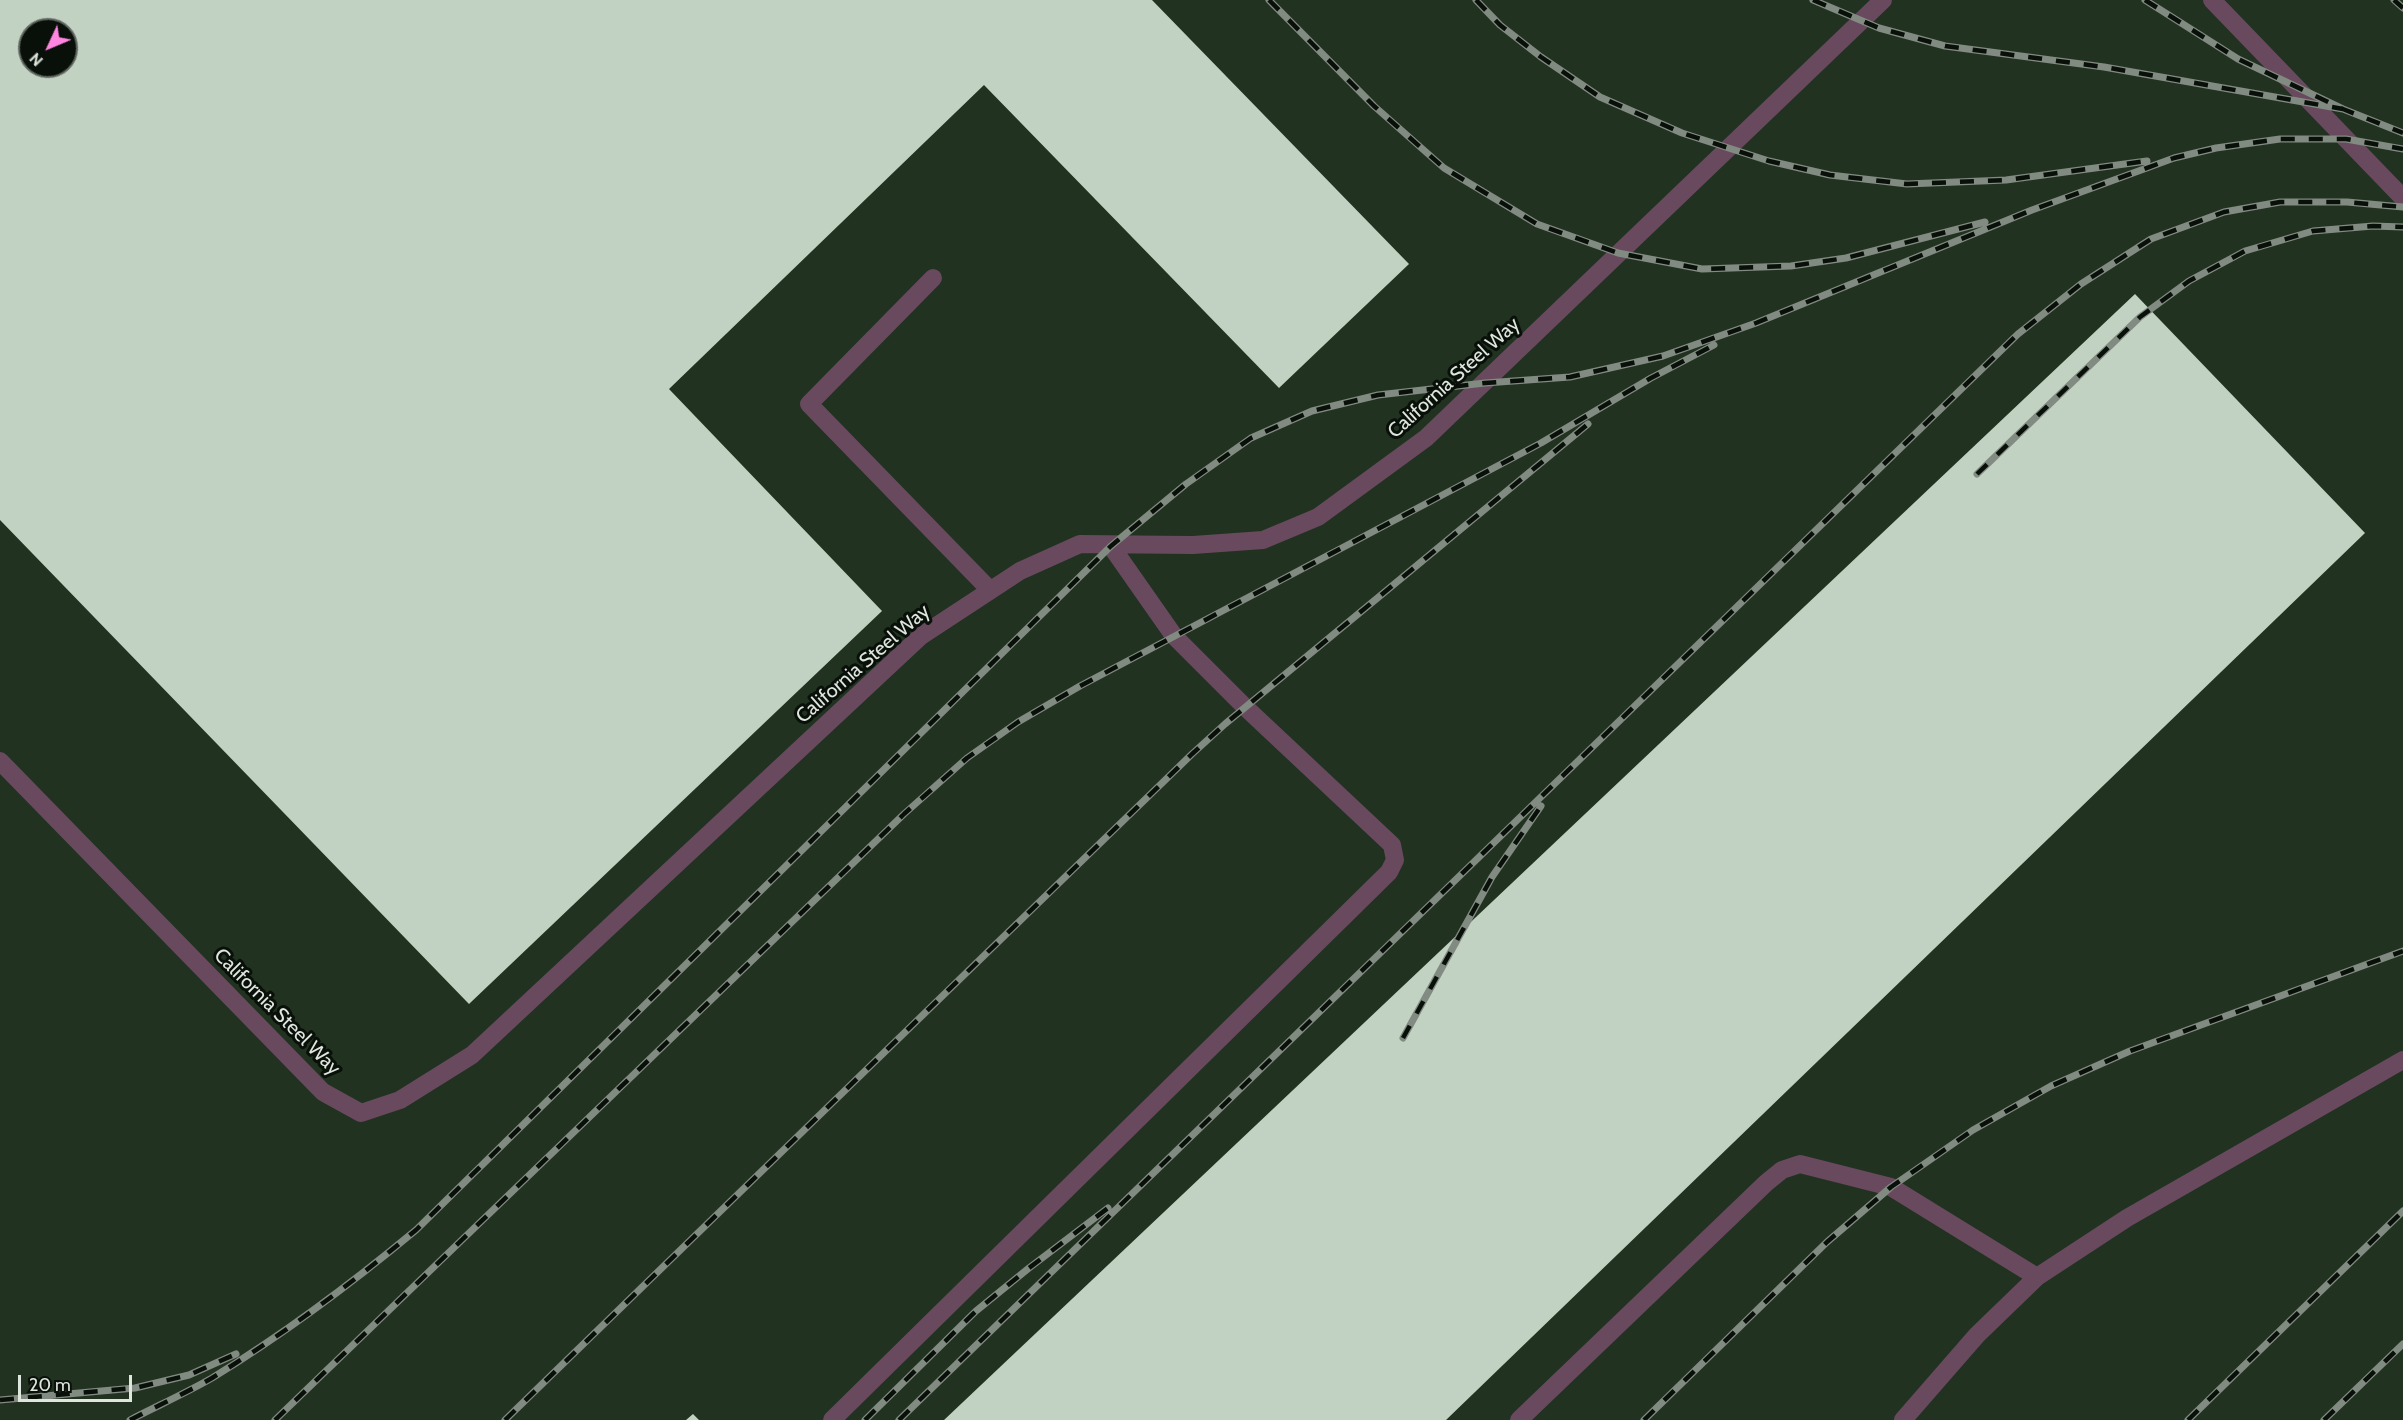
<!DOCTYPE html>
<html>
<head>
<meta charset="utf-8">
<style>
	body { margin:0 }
	#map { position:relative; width:2403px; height:1420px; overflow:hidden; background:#1c271b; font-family:Cabin,sans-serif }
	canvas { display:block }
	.north { position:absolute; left:18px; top:18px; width:60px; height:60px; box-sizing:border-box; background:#090f09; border:2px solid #5f655e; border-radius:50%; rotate:226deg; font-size:16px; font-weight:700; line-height:24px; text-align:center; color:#dfe6de }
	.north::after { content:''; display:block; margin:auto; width:21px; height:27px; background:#ff85df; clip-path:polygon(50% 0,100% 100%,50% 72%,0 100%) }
	.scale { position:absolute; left:18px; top:1375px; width:114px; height:27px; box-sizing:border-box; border:3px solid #dfe6de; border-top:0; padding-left:8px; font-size:18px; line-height:21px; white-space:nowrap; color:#dfe6de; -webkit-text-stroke:4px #090f09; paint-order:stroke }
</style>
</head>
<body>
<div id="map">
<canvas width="2403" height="1420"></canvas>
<div class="north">N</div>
<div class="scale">20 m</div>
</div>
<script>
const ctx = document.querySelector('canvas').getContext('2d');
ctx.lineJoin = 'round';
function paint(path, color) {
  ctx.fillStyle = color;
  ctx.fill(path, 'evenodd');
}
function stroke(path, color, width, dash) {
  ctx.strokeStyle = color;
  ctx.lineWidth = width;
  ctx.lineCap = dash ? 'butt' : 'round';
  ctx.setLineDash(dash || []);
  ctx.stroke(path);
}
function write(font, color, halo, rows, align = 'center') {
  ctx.font = font + ' Cabin,sans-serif';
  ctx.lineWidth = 6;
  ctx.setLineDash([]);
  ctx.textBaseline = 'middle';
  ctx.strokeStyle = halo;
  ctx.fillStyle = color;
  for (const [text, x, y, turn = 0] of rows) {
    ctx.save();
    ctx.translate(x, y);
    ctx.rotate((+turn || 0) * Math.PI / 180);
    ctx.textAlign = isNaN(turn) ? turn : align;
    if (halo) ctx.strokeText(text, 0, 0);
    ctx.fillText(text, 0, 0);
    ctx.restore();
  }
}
const built = new Path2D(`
	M0,0H2403V1420H0ZM30,30H66V66H30Z`);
const building = new Path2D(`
	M0,0H1152L1409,264L1279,388L984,85L669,389L882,611L469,1004L0,520ZM30,30H66V66H30Z
	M2135,294L2365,533L1446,1420H944Z
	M693,1414L699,1420H686Z`);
const minor = new Path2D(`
	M2212,0L2403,198
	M933,278L809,404L990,590
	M0,761L323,1092L361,1113L400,1100L472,1055L921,636L1020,571L1080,544L1193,545L1263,540L1318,517L1426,438L1883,0
	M832,1420L1389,872L1395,860L1392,845L1245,707L1174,636L1111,546
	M1519,1420L1766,1183L1782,1170L1800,1164L1891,1187L2037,1277
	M1903,1420L1977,1335L2037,1277L2127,1218L2403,1060`);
const rail = new Path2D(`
	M1269,0L1374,106L1444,168L1537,224L1618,253L1702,269L1791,266L1846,258L1985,222
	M1476,0L1500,25L1541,57L1600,97L1682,133L1769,161L1830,175L1907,184L2006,180L2147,161
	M1813,0L1879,28L1945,46L2104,67L2343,109
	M2145,0L2238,59L2343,109L2403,133
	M2394,0L2403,8
	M1977,474L2140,317L2189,281L2245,251L2313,231L2373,226L2403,227
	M1403,1038L1492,877L1541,806
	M0,1400L135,1388L189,1375L236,1354
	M130,1420C157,1406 186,1393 212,1378C284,1334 351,1284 416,1230L1111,546L1186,484L1251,438L1312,411L1378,395L1485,383L1570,377L1663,356L1756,323L2032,210L2174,158L2216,148L2280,139H2346L2403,149
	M275,1420L904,814L967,758L1018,722L1080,686L1541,443L1651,378L1714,345
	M505,1420L1192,754L1225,724L1588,424
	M865,1420L976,1311L1029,1268L1108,1208
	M899,1420L2018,334L2081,284L2151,239L2224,212L2280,202H2347L2403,207
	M1644,1420L1827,1242L1891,1187L1973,1130L2051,1086L2130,1051L2403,951
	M2188,1420L2403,1211
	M2324,1420L2403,1344`);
const streetNames = [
	["California Steel Way",1454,378,-42],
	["California Steel Way",863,664,-41],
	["California Steel Way",277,1012,45]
];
paint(built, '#213220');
paint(building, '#c2d2c2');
stroke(minor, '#68495e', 18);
stroke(rail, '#828b81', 7);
stroke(rail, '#090f09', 4.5, [14]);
write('20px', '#dfe6de', '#090f09', streetNames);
</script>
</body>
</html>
